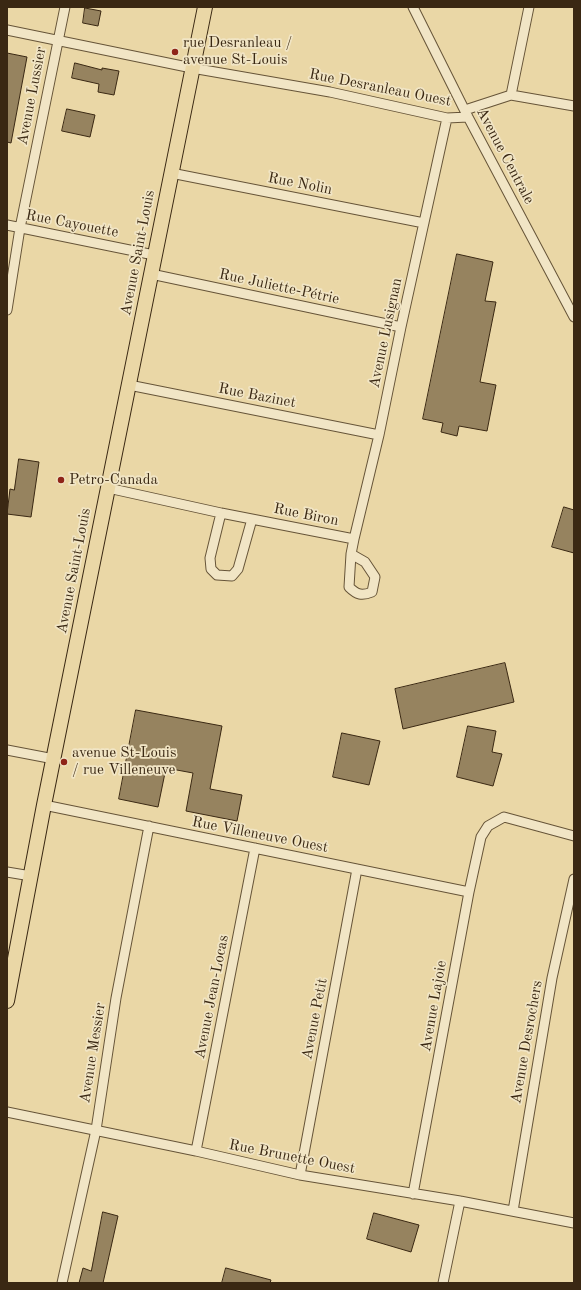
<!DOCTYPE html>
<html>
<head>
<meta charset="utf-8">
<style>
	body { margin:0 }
	#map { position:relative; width:581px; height:1290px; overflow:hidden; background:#ead7a6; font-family:"Old Standard TT",serif }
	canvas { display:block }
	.frame { position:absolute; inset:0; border:8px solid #3a2813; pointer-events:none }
</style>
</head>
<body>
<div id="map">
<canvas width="581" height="1290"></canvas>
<div class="frame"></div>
</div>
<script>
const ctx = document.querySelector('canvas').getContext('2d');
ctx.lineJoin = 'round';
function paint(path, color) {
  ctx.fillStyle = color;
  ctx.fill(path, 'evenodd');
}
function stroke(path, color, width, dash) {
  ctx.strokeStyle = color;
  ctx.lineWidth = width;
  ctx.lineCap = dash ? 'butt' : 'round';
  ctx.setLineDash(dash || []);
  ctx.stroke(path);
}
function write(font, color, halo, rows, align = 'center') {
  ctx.font = font + ' "Old Standard TT",serif';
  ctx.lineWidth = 3.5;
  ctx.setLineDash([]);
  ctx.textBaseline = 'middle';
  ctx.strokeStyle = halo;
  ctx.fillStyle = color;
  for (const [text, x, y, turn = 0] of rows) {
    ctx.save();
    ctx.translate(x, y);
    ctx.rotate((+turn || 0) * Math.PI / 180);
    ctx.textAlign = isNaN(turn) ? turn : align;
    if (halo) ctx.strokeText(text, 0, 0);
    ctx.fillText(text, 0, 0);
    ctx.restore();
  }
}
const building = new Path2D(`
	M85,8L101,11L98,26L83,23Z
	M7,53L27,57L11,143L7,142Z
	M75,63L102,70V68L119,71L114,95L98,92L99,84L72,78Z
	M67,109L95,115L90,137L62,131Z
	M457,254L493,262L485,301L496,302L480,382L496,385L487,431L459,426L457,436L441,432L443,423L423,419Z
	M19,459L39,462L31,517L7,514L10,489L14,490Z
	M564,507L574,510V553L552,547Z
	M505,663L514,702L403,729L395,689Z
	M136,710L222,726L210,789L242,795L237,821L186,811L193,773L166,768L158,807L119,799Z
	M468,726L496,731L492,752L502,754L493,786L457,777Z
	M342,733L380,741L369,785L333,777Z
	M103,1212L118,1216L103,1283H79L83,1268L91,1271Z
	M374,1213L419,1225L411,1252L367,1239Z
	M226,1268L271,1280L270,1283H222Z`);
const minor = new Path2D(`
	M413,7L468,117L574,317
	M7,30L192,68L330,92L447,118L468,117
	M511,95L529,7
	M465,110L511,95L574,106
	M171,173L424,223
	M7,225L154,255
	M151,274L401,327
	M7,310L20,228L65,7
	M129,385L379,435
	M108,488L221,513L354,539
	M221,513L210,558L211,569L217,575L232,576L238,569L252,519
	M351,554L365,562L375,577L372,592C362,596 357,595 349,587L351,554L354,539L379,435L401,327L447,118
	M7,750L54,759
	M44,805L469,892
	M7,872L31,876
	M7,1112L196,1151L300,1175L460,1201L574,1223
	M196,1151L255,848
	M300,1175L357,869
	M413,1194L469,892L481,837L488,826L504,817L574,836
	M513,1211L552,978L574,879
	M62,1283L96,1130L116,998L149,826
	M443,1283L460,1201`);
const primary = new Path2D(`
	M7,1001L44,805L205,7`);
const markers = [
	[175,52,4,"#8f2418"],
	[61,480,4,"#8f2418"],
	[64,762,4,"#8f2418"]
];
const poiNames = [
	["rue Desranleau /",183,43],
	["avenue St-Louis",183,60],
	["Petro-Canada",69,480],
	["avenue St-Louis",72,753],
	["/ rue Villeneuve",72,770]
];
const streetNames = [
	["Rue Desranleau Ouest",380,88,11],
	["Avenue Lussier",32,96,-79],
	["Avenue Centrale",505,156,62],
	["Rue Nolin",300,184,11],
	["Rue Cayouette",72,224,11],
	["Avenue Saint-Louis",138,253,-79],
	["Rue Juliette-Pétrie",279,287,12],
	["Avenue Lusignan",386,333,-78],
	["Rue Bazinet",257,396,11],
	["Rue Biron",306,515,11],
	["Avenue Saint-Louis",74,571,-79],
	["Rue Villeneuve Ouest",260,835,11],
	["Avenue Jean-Locas",212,997,-79],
	["Avenue Lajoie",434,1006,-80],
	["Avenue Petit",315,1019,-79],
	["Avenue Desrochers",527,1042,-80],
	["Avenue Messier",93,1053,-81],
	["Rue Brunette Ouest",292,1157,11]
];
paint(building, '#96835f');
stroke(building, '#3a2813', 1);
stroke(minor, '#665438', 11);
stroke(primary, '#3a2813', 16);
stroke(minor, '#f1e5c5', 9);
stroke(primary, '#ead7a6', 14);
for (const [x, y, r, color] of markers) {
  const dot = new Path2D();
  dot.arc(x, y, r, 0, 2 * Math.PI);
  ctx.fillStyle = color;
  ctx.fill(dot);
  stroke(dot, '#f1e5c5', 1.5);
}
write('15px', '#3a2813', '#f1e5c5', poiNames, 'left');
write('15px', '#3a2813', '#f1e5c5', streetNames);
</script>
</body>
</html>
